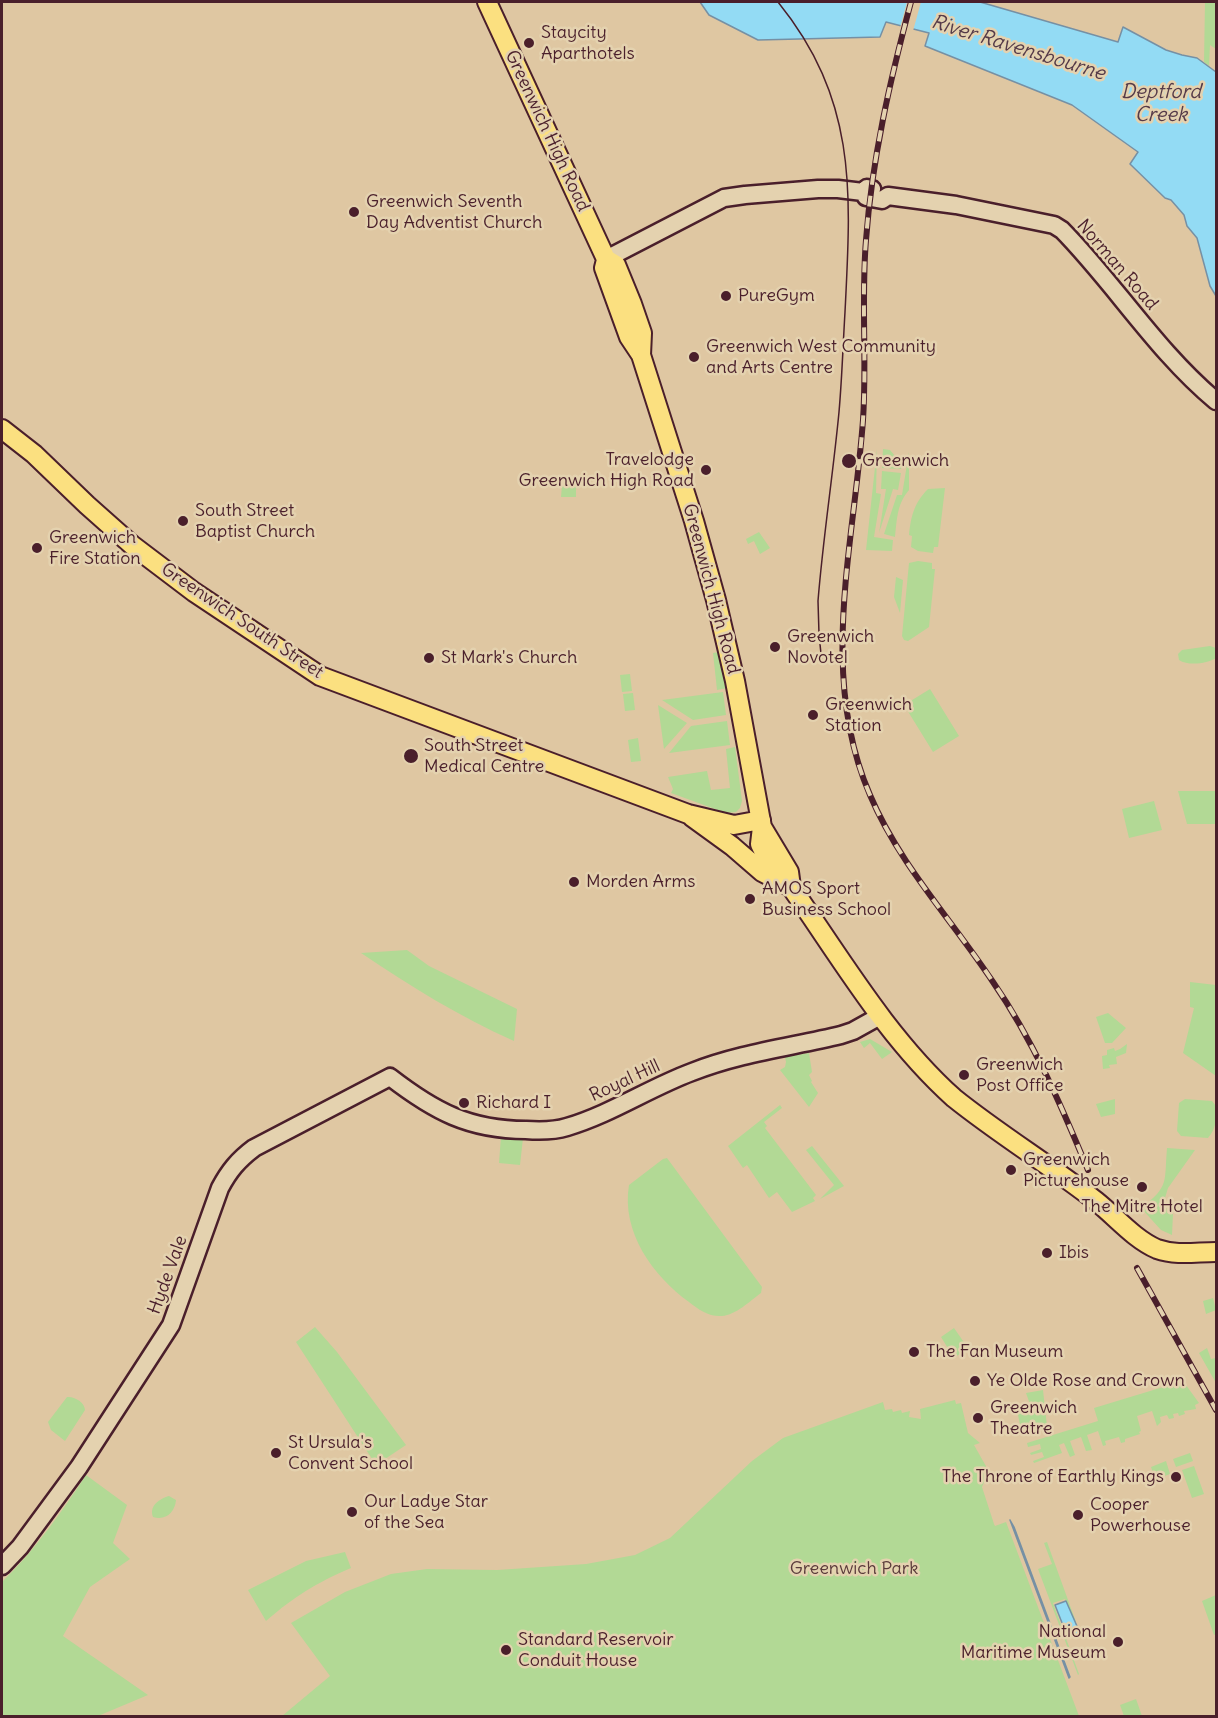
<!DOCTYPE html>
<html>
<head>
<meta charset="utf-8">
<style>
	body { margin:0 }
	#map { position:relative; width:1218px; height:1718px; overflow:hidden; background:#dfc7a2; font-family:Delius,sans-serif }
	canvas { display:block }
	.frame { position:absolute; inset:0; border:3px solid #4a1f2b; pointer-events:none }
</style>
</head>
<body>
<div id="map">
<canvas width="1218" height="1718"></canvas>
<div class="frame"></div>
</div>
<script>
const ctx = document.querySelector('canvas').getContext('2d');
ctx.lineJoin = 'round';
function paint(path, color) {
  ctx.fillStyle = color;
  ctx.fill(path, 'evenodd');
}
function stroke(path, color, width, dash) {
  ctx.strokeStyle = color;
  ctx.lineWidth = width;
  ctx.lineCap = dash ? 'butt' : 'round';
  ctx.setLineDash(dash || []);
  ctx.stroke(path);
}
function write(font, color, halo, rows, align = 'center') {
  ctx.font = font + ' Delius,sans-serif';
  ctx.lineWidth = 5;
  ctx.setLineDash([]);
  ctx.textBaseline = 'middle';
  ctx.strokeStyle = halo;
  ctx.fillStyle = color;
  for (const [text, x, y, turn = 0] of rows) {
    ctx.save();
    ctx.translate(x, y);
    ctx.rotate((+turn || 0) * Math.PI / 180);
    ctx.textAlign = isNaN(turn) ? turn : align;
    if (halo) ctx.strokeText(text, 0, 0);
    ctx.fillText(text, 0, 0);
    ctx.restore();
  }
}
const green = new Path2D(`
	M1205,2H1216V49L1210,45L1209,66L1204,62Z
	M877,449L876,493L881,494L874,537L893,540L892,551L866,550Z
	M883,449L890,450L895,456L903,457L901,469L882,468Z
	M909,452V490C897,504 897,519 895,537L884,534L897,495H902Z
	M882,471L901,473L898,490L893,489L879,533L886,489H881Z
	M573,482L576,487V497H561L562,485Z
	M945,488L938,547H934L933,553L918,551L911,547L912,536L909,535C911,516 914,503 928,489Z
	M759,532L770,548L760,554L754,541L748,544L746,539Z
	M918,561L932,563V569H935L929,627L908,641L904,640L902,636L909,563Z
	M896,577L903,580L900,613L894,597Z
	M1210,646L1216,648V658C1207,664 1188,666 1179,660L1178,654L1182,650Z
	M719,652L727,688L717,690L713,653Z
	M630,674L632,691L622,692L620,675Z
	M930,689L959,736L933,752L904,705Z
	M723,692L726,715L693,720L662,700Z
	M633,693L635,710L625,711L623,694Z
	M658,705L687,723L664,749Z
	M727,721L730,745L669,753L691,726Z
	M638,738L641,761L631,762L628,740Z
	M735,747L742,801L740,808L736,812L726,813L671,793L673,789L668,777L707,771L711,790L730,788L726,749Z
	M1178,791H1216V824H1187Z
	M1154,801L1162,830L1129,838L1122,809Z
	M407,950L429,966L517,1009L514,1041C460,1017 410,986 361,953Z
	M1190,982L1216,985V1076L1183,1053L1194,1008L1190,1007Z
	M1108,1013L1126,1028L1112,1043H1105L1096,1017Z
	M870,1039L892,1052L882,1059L870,1043L864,1048L860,1042Z
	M1127,1044L1126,1053L1116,1057L1117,1064L1109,1065L1110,1068L1103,1069L1102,1056L1107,1055V1050L1114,1048L1115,1051L1120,1049Z
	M809,1053L812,1072L809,1075L812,1081L811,1082L818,1093L809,1107L780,1070L785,1067L786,1062L785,1057Z
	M1115,1099V1114L1101,1117L1096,1104Z
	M1185,1099L1212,1101L1216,1106C1217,1119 1216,1129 1208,1138L1181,1136L1177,1131L1179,1103Z
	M780,1105L782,1108L764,1122L767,1126L765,1128L816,1195L813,1198L815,1201L792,1212L777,1192L769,1198L747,1165L743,1168L728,1146Z
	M501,1136L523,1138L520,1165L499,1163Z
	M812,1146L844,1186L820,1199L834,1185L806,1150Z
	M1167,1148L1195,1150L1168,1188L1165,1198L1167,1213L1173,1214L1172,1235L1161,1230L1141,1208C1170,1186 1164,1182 1167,1148Z
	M667,1158L762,1287L761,1293C750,1301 736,1315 722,1316C709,1317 699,1310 689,1302C653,1276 621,1232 629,1185L663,1159Z
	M1213,1298L1216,1310L1206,1314L1203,1301Z
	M315,1327L337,1352L406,1445L376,1465L296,1342Z
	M954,1328L968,1348L954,1358L941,1337Z
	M1207,1348L1211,1359L1216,1358V1383L1199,1353Z
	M1183,1381L1199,1403L1195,1405L1196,1409L1184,1411L1185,1414L1179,1416L1178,1413L1173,1414L1174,1418L1169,1419L1167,1415L1160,1417L1161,1422L1157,1426L1152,1411L1137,1416L1141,1431L1139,1432L1140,1434L1125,1439V1442L1121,1443L1119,1437L1105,1441L1106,1445L1103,1446L1098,1431L1087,1435L1092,1450L1086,1451L1081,1437L1070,1441L1075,1455L1070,1457L1064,1443L1059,1445L1062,1453L1034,1463L1033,1461L1044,1457L1042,1452L1031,1455L1030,1453L1041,1449L1040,1444L1028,1447L1027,1443L1098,1421L1094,1408Z
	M1043,1390L1047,1426L1021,1430L1017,1410L1031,1407L1026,1393Z
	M67,1397C75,1396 85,1403 85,1410L65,1441L51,1430L48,1422Z
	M955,1400L956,1404L961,1403L968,1433L980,1443L974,1445L991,1475L985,1480L982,1487L994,1524L995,1526L1006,1522L1079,1716H282L330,1676L291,1623L345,1592L391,1574L427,1569L497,1570L586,1564L635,1555L670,1538L752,1461L783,1438L883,1402L885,1410L892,1409L893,1412L901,1410L902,1413L910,1411L909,1417L921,1419L920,1409Z
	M1190,1453L1193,1461L1176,1467L1173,1459Z
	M1166,1461L1170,1474L1157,1479L1156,1482L1151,1467Z
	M1194,1466L1204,1494L1192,1498L1182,1470Z
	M86,1475L127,1505L113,1543L130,1559L90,1587L63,1636L148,1695L98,1716H2V1582C35,1550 61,1513 86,1475Z
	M169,1496L176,1500C175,1512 166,1521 153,1517C149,1506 159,1499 169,1496Z
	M1047,1542L1076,1622L1074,1623L1065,1599L1053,1603L1079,1674L1078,1675L1038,1569L1052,1564L1044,1543Z
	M345,1552L351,1568C316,1583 295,1596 266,1621L248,1590L306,1561Z
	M1216,1595V1634L1214,1635L1202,1601Z
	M1136,1699L1142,1716H1124L1120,1705Z`);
const water = new Path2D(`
	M700,2H980L1118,42L1123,27L1166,50L1182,55L1197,58L1216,72V296L1210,286L1197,238L1187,226L1184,215L1171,200L1165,198L1130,164L1138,152L1072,105L925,46L929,33L886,22L880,37L758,40L709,15Z
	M1010,1520L1014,1527L1070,1677L1069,1678Z
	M1066,1601L1080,1633L1068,1638L1055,1605Z`);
const pier = new Path2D(`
	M907,2H921L913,31L900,28Z`);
const secondary = new Path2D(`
	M863,192L866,197L882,200L888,196L956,205L1054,225L1062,230C1115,284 1157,352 1216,401
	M606,259L724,198L745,195L818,189H838L863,192L867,188L872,189
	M2,1566L20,1547L79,1467L171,1325L220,1188C229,1171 238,1160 254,1148L390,1077C434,1111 469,1130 526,1130C540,1131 554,1131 567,1127C611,1114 649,1088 692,1072C740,1053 791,1047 841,1035L853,1031L880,1016`);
const primary = new Path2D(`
	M487,2L606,259L616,265L632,304L642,333L641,355
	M606,260L604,268L629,337L641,355L694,521L716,600L735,681L762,827L789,872L791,887C842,960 888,1039 954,1098C1000,1135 1050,1165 1096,1201C1116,1217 1134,1239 1157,1249C1177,1256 1196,1252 1216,1252
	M2,429L34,454L87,505L132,545L194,592L320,676L688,814L734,825L761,820
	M692,817L732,846L762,872L791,887
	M762,827L760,844L777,879`);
const tram = new Path2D(`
	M778,2C858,101 851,192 845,312C843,345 842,378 839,412C833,475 823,538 818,601L819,634L822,664`);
const rail = new Path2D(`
	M911,2C890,80 872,159 866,240C861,300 867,360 863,420C854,545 818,675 870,795C899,864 952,920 993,982C1033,1040 1061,1105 1088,1170
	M1137,1268L1216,1410`);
const markers = [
	[529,43,6,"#4a1f2b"],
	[354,212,6,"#4a1f2b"],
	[726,296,6,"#4a1f2b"],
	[694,357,6,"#4a1f2b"],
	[849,461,8,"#4a1f2b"],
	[706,470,6,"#4a1f2b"],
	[183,521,6,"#4a1f2b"],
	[37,548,6,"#4a1f2b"],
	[775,647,6,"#4a1f2b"],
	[429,658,6,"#4a1f2b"],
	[813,715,6,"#4a1f2b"],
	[411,756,8,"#4a1f2b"],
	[574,882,6,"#4a1f2b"],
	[750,899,6,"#4a1f2b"],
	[964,1075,6,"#4a1f2b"],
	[464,1103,6,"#4a1f2b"],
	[1011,1170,6,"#4a1f2b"],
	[1142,1187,6,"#4a1f2b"],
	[1047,1253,6,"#4a1f2b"],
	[914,1352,6,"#4a1f2b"],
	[975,1381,6,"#4a1f2b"],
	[978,1418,6,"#4a1f2b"],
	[276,1453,6,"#4a1f2b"],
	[1176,1477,6,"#4a1f2b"],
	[352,1512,6,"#4a1f2b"],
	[1078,1515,6,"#4a1f2b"],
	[1118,1642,6,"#4a1f2b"],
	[506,1650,6,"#4a1f2b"]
];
const poiNames = [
	["Staycity",541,33],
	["Aparthotels",541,54],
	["Greenwich Seventh",366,202],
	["Day Adventist Church",366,223],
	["PureGym",738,296],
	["Greenwich West Community",706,347],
	["and Arts Centre",706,368],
	["Travelodge",694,460,"right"],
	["Greenwich High Road",694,481,"right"],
	["Greenwich",862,461],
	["South Street",195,511],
	["Baptist Church",195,532],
	["Greenwich",49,538],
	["Fire Station",49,559],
	["Greenwich",787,637],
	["Novotel",787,658],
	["St Mark's Church",441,658],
	["Greenwich",825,705],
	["Station",825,726],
	["South Street",424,746],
	["Medical Centre",424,767],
	["Morden Arms",586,882],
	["AMOS Sport",762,889],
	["Business School",762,910],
	["Greenwich",976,1065],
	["Post Office",976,1086],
	["Richard I",476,1103],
	["Greenwich",1023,1160],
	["Picturehouse",1023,1181],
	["The Mitre Hotel",1142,1207,"center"],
	["Ibis",1059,1253],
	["The Fan Museum",926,1352],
	["Ye Olde Rose and Crown",987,1381],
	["Greenwich",990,1408],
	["Theatre",990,1429],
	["St Ursula's",288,1443],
	["Convent School",288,1464],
	["The Throne of Earthly Kings",1164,1477,"right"],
	["Our Ladye Star",364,1502],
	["of the Sea",364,1523],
	["Cooper",1090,1505],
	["Powerhouse",1090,1526],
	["National",1106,1632,"right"],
	["Maritime Museum",1106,1653,"right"],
	["Standard Reservoir",518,1640],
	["Conduit House",518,1661]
];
const streetNames = [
	["Greenwich High Road",547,131,65],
	["Norman Road",1117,265,49],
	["Greenwich High Road",711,589,75],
	["Greenwich South Street",242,621,34],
	["Royal Hill",625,1081,-25],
	["Hyde Vale",168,1275,-70]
];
const parkNames = [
	["Greenwich Park",854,1569]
];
const waterNames = [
	["River Ravensbourne",1018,48,17],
	["Deptford",1161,92],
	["Creek",1161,115]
];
paint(green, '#b2d995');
paint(water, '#93dbf4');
stroke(water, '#7690a4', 1.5);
paint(pier, '#dfc7a2');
stroke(secondary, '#4a1f2b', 21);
stroke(primary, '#4a1f2b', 22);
stroke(secondary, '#e4d2af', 16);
stroke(primary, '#fbe080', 18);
stroke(tram, '#4a1f2b', 1.5);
stroke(rail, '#4a1f2b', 6);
stroke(rail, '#e4d2af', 4, [11]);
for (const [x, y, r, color] of markers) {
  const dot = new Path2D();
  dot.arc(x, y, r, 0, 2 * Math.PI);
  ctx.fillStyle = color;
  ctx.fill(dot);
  stroke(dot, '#e4d2af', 2);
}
write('18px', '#4a1f2b', '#e4d2af', poiNames, 'left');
write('18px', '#4a1f2b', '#e4d2af', streetNames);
write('18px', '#5a3b3b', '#e4d2af', parkNames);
write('italic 20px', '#553b49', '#e4d2af', waterNames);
</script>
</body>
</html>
